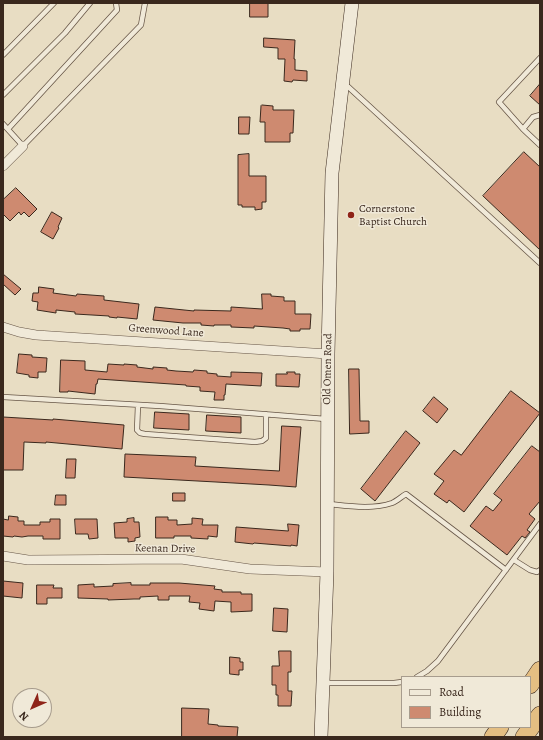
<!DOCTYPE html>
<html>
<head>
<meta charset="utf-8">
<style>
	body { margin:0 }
	#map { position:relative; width:543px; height:740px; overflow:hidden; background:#e8ddc3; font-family:Alegreya,serif }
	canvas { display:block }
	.frame { position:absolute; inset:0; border:4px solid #3a281d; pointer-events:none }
	.legend { position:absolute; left:401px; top:676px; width:130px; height:52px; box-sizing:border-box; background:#f0e9d8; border:1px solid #a79c8d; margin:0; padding:5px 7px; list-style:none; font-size:12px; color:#3a281d }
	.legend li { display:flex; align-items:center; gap:8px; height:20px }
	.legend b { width:20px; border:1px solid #a79c8d }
	.north { position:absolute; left:12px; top:688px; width:40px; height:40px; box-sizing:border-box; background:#f0e9d8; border:1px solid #a79c8d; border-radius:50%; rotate:225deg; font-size:11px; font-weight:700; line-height:16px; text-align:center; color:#3a281d }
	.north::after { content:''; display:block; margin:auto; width:14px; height:18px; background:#8f2418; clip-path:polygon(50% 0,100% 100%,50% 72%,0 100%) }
</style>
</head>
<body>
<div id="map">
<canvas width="543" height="740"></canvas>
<div class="frame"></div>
<ul class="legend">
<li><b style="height:5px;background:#f0e9d8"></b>Road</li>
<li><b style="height:11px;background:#ce8a70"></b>Building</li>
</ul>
<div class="north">N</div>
</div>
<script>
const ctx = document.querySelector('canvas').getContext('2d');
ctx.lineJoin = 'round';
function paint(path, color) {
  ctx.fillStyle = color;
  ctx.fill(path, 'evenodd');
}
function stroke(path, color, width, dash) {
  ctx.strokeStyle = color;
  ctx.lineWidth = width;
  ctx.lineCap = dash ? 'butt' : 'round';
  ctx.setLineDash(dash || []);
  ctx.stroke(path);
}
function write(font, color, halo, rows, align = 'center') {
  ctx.font = font + ' Alegreya,serif';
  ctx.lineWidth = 3;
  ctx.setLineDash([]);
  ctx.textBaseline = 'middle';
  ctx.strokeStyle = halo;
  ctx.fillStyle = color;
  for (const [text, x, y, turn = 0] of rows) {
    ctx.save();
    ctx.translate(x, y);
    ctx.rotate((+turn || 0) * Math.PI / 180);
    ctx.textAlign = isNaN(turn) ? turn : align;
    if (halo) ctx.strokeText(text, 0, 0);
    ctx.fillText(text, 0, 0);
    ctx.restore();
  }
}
const building = new Path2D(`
	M250,3H268V17H250Z
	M264,38L295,40L294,59H295V70L307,71V81L293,80L292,82L284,81L285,59H278V48L264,47Z
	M540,84V105L530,96Z
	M262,105L273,106V110H294L293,133H290V142H265V122H260L261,106Z
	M239,117H250L249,134H239Z
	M524,152L540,167V250L483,196Z
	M249,154V176H266V202H262V209L255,210V207H242V205H238V155Z
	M16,188L37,209L29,217L24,212L21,215L19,212L10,221L3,214V200Z
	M52,212L62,218L58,227L59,228L53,239L41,232Z
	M3,274L21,289L15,295L3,284Z
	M39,287L54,289L53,293L76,296L77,294L104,296V300L139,304L137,319L117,317V318L109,317V316L75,314V312L56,310V313L37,310L38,302L32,301L33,293H38Z
	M262,294H271V296L284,297V301H295V314H311L310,329H300V331H290V329L283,328L254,326V328L231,327V325H214V326L201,325V323H183L153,320L155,307L194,311V310L231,311V307L262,309Z
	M19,354L32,355V357L47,358L46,372H38V378L29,377V375L17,373Z
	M61,360L85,361V370L107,372L108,364L124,365V364L137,365V367L153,369V367L167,368V370L176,371L193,372L194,370L207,371V373L217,374V376L231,377V372L262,373L261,386L226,384L225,395H224V400H214L215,392L200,391V387L186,386V385L98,379L97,384H96L95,394L68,391V392H60Z
	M349,369H359L360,421H369V433L350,434Z
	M287,372H295V374H300L299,387L276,386V374H287Z
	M511,391L540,413L464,512L449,500L447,503L434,494L444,481L434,474L454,450L461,455Z
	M434,397L448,409L437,423L423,411Z
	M155,412L189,414V430L154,428Z
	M207,415L241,417V433L206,431Z
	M3,417L53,420V419L124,425L122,449L46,442V443L24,442L23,470H3Z
	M282,426L301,427L296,487L269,485L216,482L124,477L125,454L196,457L195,466L279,471Z
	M406,431L420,443L375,501L361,489Z
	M532,446L540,452V501L529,514L535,519L527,530L530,532L525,538L522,536L507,555L470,526L486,506L493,511L502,500L494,494Z
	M67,459H76L75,478H66Z
	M173,493H185V501H173Z
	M56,495H66V505H55Z
	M9,516L18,517V521H24V525H40V522H50V519H60V539H43V536H28L22,537L14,536L13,537L3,536V519L8,520Z
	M156,517H168V520H177V525L192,524V518L203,519L202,525H218L217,537L208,536V539L191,538V536H174V538H156Z
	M134,518V522H139L140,537L135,538V541L128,542V538H115L114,523L127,522V519Z
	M75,519H97L98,538L89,539L88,534H76Z
	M288,524L299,525L297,546L291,545V546L254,543L253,544L235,542L236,527L288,531Z
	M3,581L23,583L22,598L3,596Z
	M131,583V585H150V583H179L215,586L214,589L222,590V592H241V594H252V611L231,612V602L215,601L214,611L199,609L200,603L189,602L190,596H169V600H158V596L140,597V599H134L108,600V599L78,598V585L94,584V587L113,586V584Z
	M37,585H54L53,588H62V598H47V604H37Z
	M274,608L288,609L287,632L273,631Z
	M279,651H291V672H288V691H292L291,706H278V695H276V685H272V666H279Z
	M230,657L240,658V662H243V670H239V675L230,674Z
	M182,708L209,709L208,724L218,725V726L238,727L237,737H182Z`);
const lane = new Path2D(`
	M3,55L54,3
	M540,58L499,102L523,129L540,145
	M344,83L540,263
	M3,95L65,33L90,3
	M3,124L23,146L141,25L145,3
	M8,129L117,10L116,3
	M523,129L533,117L540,115
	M3,397L160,406L326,419
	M138,405L137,430L140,433L145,434L255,442L262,441L266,438V414
	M328,504C348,506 372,510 392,503C397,501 401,497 406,494L506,570
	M514,560L530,570L537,572L540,570
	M417,677L427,671L438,661L540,524
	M324,683H394L402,682`);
const street = new Path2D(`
	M3,166L23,146
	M3,327L19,332L36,335L328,354
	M3,556L28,560L181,559L250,569L327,572`);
const secondary = new Path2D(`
	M321,737L327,572L328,354L332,173L352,3`);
const highway = new Path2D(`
	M530,685L540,670
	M493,737L500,727
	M524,737L540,715`);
const markers = [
	[351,215,4,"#8f2418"]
];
const poiNames = [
	["Cornerstone",359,209],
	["Baptist Church",359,222]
];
const streetNames = [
	["Greenwood Lane",166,331,4],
	["Old Omen Road",328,369,-89],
	["Keenan Drive",165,549,1]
];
paint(building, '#ce8a70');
stroke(building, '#3a281d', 1);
stroke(lane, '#665546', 6);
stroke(street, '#665546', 10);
stroke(secondary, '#3a281d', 14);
stroke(highway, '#3a281d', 18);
stroke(lane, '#f0e9d8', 4.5);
stroke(street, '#f0e9d8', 9);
stroke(secondary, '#f0e9d8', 13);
stroke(highway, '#e4be82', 17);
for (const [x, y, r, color] of markers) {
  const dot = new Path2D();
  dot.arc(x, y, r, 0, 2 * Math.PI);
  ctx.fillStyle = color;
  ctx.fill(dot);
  stroke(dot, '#f0e9d8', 1.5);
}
write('11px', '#3a281d', '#f0e9d8', poiNames, 'left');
write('11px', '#3a281d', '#f0e9d8', streetNames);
</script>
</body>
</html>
